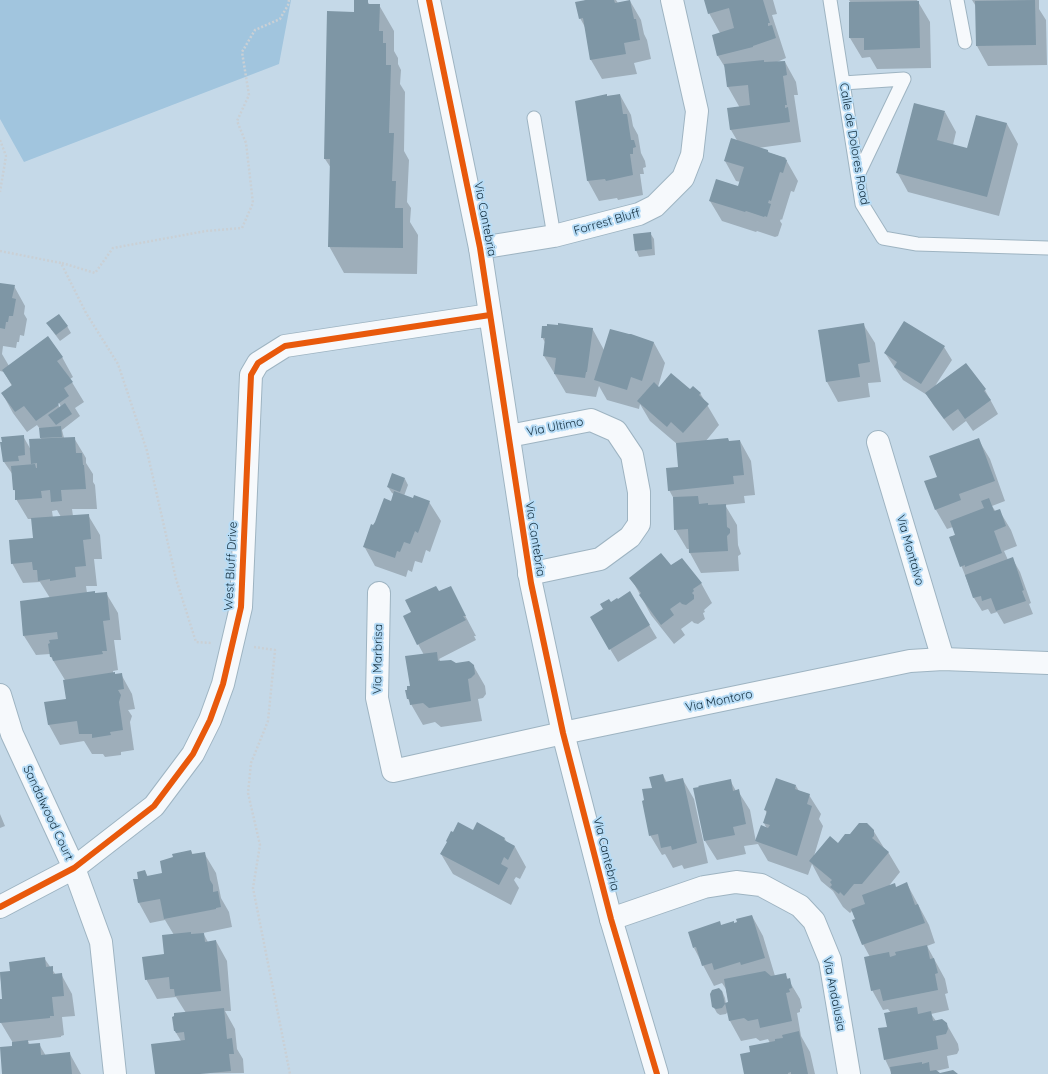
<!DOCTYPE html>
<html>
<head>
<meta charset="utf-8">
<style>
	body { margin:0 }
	canvas { display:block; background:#c5d9e8 }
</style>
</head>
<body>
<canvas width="1048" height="1074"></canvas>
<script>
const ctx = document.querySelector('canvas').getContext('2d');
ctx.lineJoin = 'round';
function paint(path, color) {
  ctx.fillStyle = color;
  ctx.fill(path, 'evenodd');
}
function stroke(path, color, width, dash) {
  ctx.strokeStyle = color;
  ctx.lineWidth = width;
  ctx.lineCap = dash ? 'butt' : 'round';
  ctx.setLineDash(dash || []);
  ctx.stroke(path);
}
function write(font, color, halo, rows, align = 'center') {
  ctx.font = font + ' Quicksand,sans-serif';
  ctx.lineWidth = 4;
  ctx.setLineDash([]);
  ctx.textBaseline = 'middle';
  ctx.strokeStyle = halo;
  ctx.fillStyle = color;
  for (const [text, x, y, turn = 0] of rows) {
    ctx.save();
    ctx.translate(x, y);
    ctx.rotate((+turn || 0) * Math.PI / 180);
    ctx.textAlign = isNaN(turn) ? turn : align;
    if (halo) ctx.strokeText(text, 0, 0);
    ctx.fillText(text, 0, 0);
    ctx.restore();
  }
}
const green = new Path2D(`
	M0,0H291L279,64L24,162L0,119Z`);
const shadow = new Path2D(`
	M584,0H616L618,3L630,1L641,20L644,34L647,40L651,59L634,63L637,74L602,79L591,60L586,29L580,18L585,1Z
	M705,0H773L777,14L772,15L786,58L777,62H785L796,82L798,95H794L801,142L758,148L768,151L769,153L785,158L798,181L794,192L791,191L782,220L781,219L780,221L782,224L778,236L775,237L757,231L756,232L722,221L710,201L739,187L741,182L736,181L725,161L738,142L731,130L729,109L740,108L728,87L726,69L718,56L720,33L709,13Z
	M849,0H917L930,22L931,68L877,69L870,57L862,58L850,38L851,3Z
	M972,0H1039V9L1046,20L1047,65L988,66L977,46V8Z
	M367,1L370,5H379L394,31V51L398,58V64L401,70L400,84L405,92L404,151L409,160L407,202L411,208L410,222L418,235L417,274L344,273L329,246L331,168L325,159L328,12L354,13Z
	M620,95L631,115L633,126L638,135L641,153L645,161L646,167L643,168L644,174H640L643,195L618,200L617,198L599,201L588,181L595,97Z
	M945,112L956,132L953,145L968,150L977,116L1007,124L1018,144L999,216L908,192L897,172Z
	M650,233L654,239L655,255L639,257L636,250Z
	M0,284L14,286L25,306L24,314L27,319L24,336L20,335L19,342H17L16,348L3,346L2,354L9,366L62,357L73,377L70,379L84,402L75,408L80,416L62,430L64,438H74L86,458V463L93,474V482L95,485L97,509H72L73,516L88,515L100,535L102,559H94L97,586H86L87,593L95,594L106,593L118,613L121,640H114L118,670L113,671V674H121L132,694L135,709L128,710L132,716L130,722L134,750L121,752V755L105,757L103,754H92L84,741L60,745L49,725L46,703L67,700L65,680L51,657L50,654L36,655L24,636L50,598L40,582L23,583L12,563L34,538L32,519H28L16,499V493L14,489L13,475L4,462L2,443L23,436L31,450L41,440L40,429L37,425L27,432L13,413L2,393L12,386L4,372L0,371ZM57,399L61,407L60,408L55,400ZM57,510L61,517L53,518L52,511Z
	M863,324L875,343L881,382L868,383L870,397L838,402L827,382L819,331Z
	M67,326L71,333L60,341L51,329Z
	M592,328L604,350L654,343L665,363L658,387L659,388L690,391L700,393L719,425L705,442L740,441L751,461L755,495L744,496L745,503L725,505L737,525L738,545L741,554L738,556L739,571L701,573L690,553V549H687L675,529L674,499L669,490L679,468L677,444L650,421L640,404L639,409L607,400L599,386L596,397L566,393L544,356L546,344L542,337Z
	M944,347L952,360L935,386L966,364L985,390L998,414L973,431L966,421L953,431L934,406L927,395L903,380L885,353Z
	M978,439L990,459L1005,501L992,506L996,512L999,510L1011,530L1017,546L1004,551L1008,560L1012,558L1020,572L1031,603L1029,604L1033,614L1004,624L997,612L991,614L988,609L982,611L974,598L950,537L956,535L953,527L947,529L936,510L938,477Z
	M405,479L408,485L404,496L413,499L429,502L441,521L430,552L426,550L422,563L415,561L412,572L408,570L406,577L375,566L364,546L374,526L391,502L394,494L392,493L388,487Z
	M671,567L701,583L712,603L704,610L705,612L703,613L705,619L698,624L694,623L692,621L681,629L685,635L674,644L651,615L631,578Z
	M450,587L476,636H474L476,640L439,659L441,662L473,665L485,686L486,694L483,698L478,699L482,721L441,727L435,722L423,725L408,699L411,687L424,655L418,644L439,592Z
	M630,593L657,638L618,662L599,631L604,610L611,603Z
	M663,775L667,783L683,780L694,799L708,863L684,869L682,865L673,868L665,854L662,855L650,835L646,801Z
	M730,780L736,791H738L750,810L756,842L762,827L767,829L764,823L767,814L765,809L796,786L799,791L809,795L821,814L819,819L823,826L814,856L838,844L873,830L884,848L888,852L900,872L888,887L896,888L907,884L929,925L935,943L927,946L945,979L948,993L945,994L949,1010L931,1014L936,1021L946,1023L958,1044L959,1050L957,1054L947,1056L949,1068L936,1071L940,1074H957H892L885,1059L888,1027L891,1013L888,1009L883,1010L872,990L870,957L863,944L854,913L852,911L850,913L843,907L833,891L821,881L812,864L808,875L768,861L758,844L744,846L746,854L717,860L705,841Z
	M0,814L5,826L0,828Z
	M473,832L505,839L507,843L515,847L526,867L520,879L516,877L514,880L519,888L511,905L453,874L441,854Z
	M191,851L193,855L204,853L216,873L221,898L229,912L232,927L203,933L208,942L216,941L227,961L231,1011H225L235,1029L237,1049L243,1059L244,1073L156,1074L181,1041L175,1031L186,1013L176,997L157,999L146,979L165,955L174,935L165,920L150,923L139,903L134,880L139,879L145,871L148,877L164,874Z
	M752,916L763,936L775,976L785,974L800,999L802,1008L800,1009V1012L797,1013L801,1036L810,1052L815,1074H745L751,1053L770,1043L768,1039L760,1041L756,1038L741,1041L730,1021L728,1011L726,1014L720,1015L717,1013L713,1006L722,991L725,998L726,1004L729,1003L726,989L722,983L714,986L694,948L721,926L734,924Z
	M44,958L56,975L61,974L72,994L75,1016L62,1017L64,1035L61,1036V1037L28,1041L30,1045L39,1044L46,1056L70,1054L81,1074H3L13,1047V1043L1,1023L0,1000H3L0,973L11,972L23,960Z`);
const building = new Path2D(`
	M354,0H368V4H380L379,31H383V43H386V65H391L389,133H394L392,181H396L395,208H403V248L328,247L330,159H324L327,11L354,12Z
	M586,0H614L615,3L630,0L634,19H636L640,40L624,43L626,54L590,60L583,18L579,19L575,2Z
	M704,0H763L770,23H768V26L772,25L776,38L753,46V47L717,56L712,35L734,28L729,8L708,14Z
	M1035,0L1036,45L976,46L975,1Z
	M919,1L920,48L864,50V38H849V2Z
	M764,60V62L785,61L787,75L783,76L787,105H785V108L788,107L790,122L730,130L727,108L750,105L748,85L727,87L724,64Z
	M607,94V96L620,94L623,114H627L631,140H634L636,147L633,148V154H630L633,175L606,181L605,179L587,181L575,101Z
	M914,103L945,111L937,140L967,148L976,115L1007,123L987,197L896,173Z
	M731,138L768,150V152L786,158L785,159L787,160L783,173L780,172L771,201L769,200L768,203L771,204L767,217L765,216L764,217L746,211L745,212L709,201L716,179L738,186L744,167L724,161Z
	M651,232L652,249L635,251L633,234Z
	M0,283L15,285L12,298L16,299L13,316H9L8,322H6L5,329L0,328Z
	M59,314L68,326L56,335L46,323Z
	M904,321L945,346L921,384L894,367L897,362L884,353Z
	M558,323L593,328L587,372H586L585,378L554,374L556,358L543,356L545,338H541L542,326H547V324L558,325Z
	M864,323L870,362L858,364L860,377L826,382L818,330Z
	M610,329L629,334H631L654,342L642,381L631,377L627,390L594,380Z
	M48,336L63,357L57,361L73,382L64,388L69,396L58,404L59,405L36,421L24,406L15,412L1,393L12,385L2,370Z
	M966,363L986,389L984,391L991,400L965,419L958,409L944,419L925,393Z
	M671,373L690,389L693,386L701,393L699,395L709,404L683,433L671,422L667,427L637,401L654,382L659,387Z
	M65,403L72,414L56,425L48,415Z
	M61,426L62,437L40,438L39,428Z
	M24,435L25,455L18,456L19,461L3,462L0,442H2L1,437Z
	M75,437L76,453H82L83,465H84L86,489L61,490L62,501L51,502L50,490L41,491L42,498L15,500V490H13L11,466L35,464L36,468H37V463L31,464L29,439Z
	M728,438L729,441L740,440L744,475L733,476L734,484L668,491L666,468L678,467L676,443Z
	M979,438L995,481L959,494L961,500L935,510L924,481L937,477L929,456Z
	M392,473L405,478L400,492L387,487Z
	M394,491L413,498L414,495L430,501L418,533L415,531L410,544L404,542L400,552L397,551L395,558L363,547L371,524L373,525L375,522L384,498L391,501Z
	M698,496L699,504L708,503V505L726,504L727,527L730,529V533L727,536L728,551L689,553L688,529L674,530L673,497Z
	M989,498L994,511L1000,509L1006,526L994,531L1002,553L965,567V565L960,567L949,537L955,535L950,521L984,508L981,501Z
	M89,514L91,539L83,540L86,566L75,567L76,577L50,581V579L38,581L37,570H33L32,562L11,564L9,540L33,538L31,518Z
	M661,553L671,565L682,558L702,583L693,589L694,591L692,593L694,595V599L686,605L682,604L680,602L670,609L674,615L661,625L639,595L641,593L629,578Z
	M1013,557L1024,590L1022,591L1026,601L996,611L991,598L982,601L981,596L973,598L965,575Z
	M436,586L439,591L451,586L466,616H463L466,620L417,645L403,616L411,612L405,600Z
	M95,591V593L107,592L110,620L103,621L107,651H102L103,654L53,661L52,657H50L48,644L50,643L49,640L58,639L57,632L23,636L20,601Z
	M630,591L650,625L609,650L590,617L603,609L600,604L609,599L611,602L617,598L618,599Z
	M437,652L438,661L451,660L456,663L469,661L474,665L475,674L471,678L468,679L471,701L429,708L423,703L410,705L409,699H407L405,690H407V686H410L405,656Z
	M115,672V674L122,673L124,689L118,690L121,695L119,702L123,730L110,732L111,735L92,738V734H79L77,721L48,725L44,702L66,699L63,680Z
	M663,774L665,782L683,778L697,843L672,850L671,846L661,848L658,834L649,836L642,801L644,800L642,789L652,788L649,777Z
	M776,778L796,785L795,789L810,794L807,804L812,806L797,856L755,841L761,825L768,828L770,825L763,823L767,811L764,810Z
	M731,779L733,791L739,789L746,824L733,827L735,835L704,841L693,788L699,787L698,786Z
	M458,822L473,830L477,822L505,838L504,840L515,846L508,860L504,857L501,864L508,868L499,885L440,854L447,842L446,841L451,831L453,832Z
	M859,823H867L874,830V836L872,838L889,852L862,884H854L844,896L840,892L839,894L830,887L832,885L830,882L832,880L809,861L830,836L838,843L845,834H850Z
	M191,850L192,854L205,852L210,880L213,885V892L218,891L221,907L216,908V909L164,919L160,899L138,903L133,879H138L137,872L145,870L147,876L162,873L160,861L173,857L172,854Z
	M907,882L915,905L918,904L925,923L862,945L852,920L855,919L851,909L865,904L862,895L895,883L896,887Z
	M752,915L765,958L741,965L740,962L714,970L712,963L702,966L696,947L693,948L688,932L720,921L721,925L734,921V923L737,922L736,919Z
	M191,932V934L204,933L205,942L216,940L221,991L175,996L174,989H170L169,977L145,980L142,957L164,954L162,935Z
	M927,945L930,959L934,958L938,973L935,974L938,990L883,1001L880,989L871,991L864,957L889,952L890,957L896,955L895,952Z
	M45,957L46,967L53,966V974L62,973L64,996L52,997L54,1016H50V1018L0,1023V999H2L0,972L10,971L9,962Z
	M765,971L771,976L786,973L787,979L790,978L792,988L789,989L790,992L786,993L792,1021L760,1028L758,1019L748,1021L744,1018L729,1021L725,1003L728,1002L724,979Z
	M719,988L722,991L725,1004L722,1008L716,1009L712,1007L710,994L712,990Z
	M917,1007L918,1014L931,1011L933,1021L942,1019L947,1023L948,1029L946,1034L936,1036L938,1049L884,1060L878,1028L887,1027L884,1013Z
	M224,1008L227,1039L232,1038L234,1054H229L231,1071L200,1074H155L151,1044L185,1040L184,1032L176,1033L175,1031H174L172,1017L174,1016V1013Z
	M799,1031L808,1074H791V1072L788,1073V1074H744L740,1054L750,1052L749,1046L775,1041V1039L783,1038L782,1035Z
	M28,1040V1044L40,1043L41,1055L70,1052L72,1074H2L0,1047L12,1046V1042Z
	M922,1062V1064L929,1062L930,1071L936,1070L940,1073L953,1070L958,1074H891L890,1067Z`);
const path = new Path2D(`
	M0,140L6,156L0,192
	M0,251L61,263L86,313L118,364L147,451L176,579L196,642L212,643
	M62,263L95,273L113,248L206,231L242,228L253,203L246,143L237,121L249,95L242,52L255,30L280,19L288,5L289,0
	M254,647L275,650L268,721L251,763L248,793L260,845L253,888L290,1074`);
const service = new Path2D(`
	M830,0L862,204L883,238L917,244L1048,248
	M957,0L965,42
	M843,83L904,79L858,175
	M534,118L554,236`);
const minor = new Path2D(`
	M480,248L554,236L639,214L655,206L683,178L692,155L697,111L672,0
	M509,436L591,420L616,431L632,455L639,492V524L630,537L600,559L529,574
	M878,442L943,659
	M379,593L377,698L393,771L563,733
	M0,695L12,734L74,868L101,942L115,1074
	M0,907L74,868L154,806L193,754L210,720L223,684L241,607L251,375L258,363L285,346L490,315
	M611,919L704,887L736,882L761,885L800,906L814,921L830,960L849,1074`);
const tertiary = new Path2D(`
	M563,733L910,661L943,659L1048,663`);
const secondary = new Path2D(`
	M429,0L480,248L531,583L563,733L611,919L657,1074`);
const cycleway = new Path2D(`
	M429,0L480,248L531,583L563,733L611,919L657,1074
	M0,907L74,868L154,806L193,754L210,720L223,684L241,607L251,375L258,363L285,346L490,315`);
const streetNames = [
	["Calle de Dolores Road",854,144,80],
	["Via Cantebria",485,219,79],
	["Forrest Bluff",607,222,-16],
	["Via Ultimo",555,427,-11],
	["Via Cantebria",535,539,81],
	["Via Montalvo",910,550,74],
	["West Bluff Drive",231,566,-87],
	["Via Marbrisa",378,659,-89],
	["Via Montoro",719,701,-12],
	["Sandalwood Court",48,813,65],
	["Via Cantebria",606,854,76],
	["Via Andalusia",834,994,79]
];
paint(green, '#a1c5de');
paint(shadow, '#0003');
paint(building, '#7e96a5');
stroke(service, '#9eb4c2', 15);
stroke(minor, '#9eb4c2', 24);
stroke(tertiary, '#9eb4c2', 24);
stroke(secondary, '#9eb4c2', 24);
stroke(path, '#cad0d5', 2.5, [2, 2]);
stroke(service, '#f6f9fc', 13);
stroke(minor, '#f6f9fc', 22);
stroke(tertiary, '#f6f9fc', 22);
stroke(secondary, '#f6f9fc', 22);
stroke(cycleway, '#e8590c', 6);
write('12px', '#112c3c', '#b7dcf6', streetNames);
</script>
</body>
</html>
